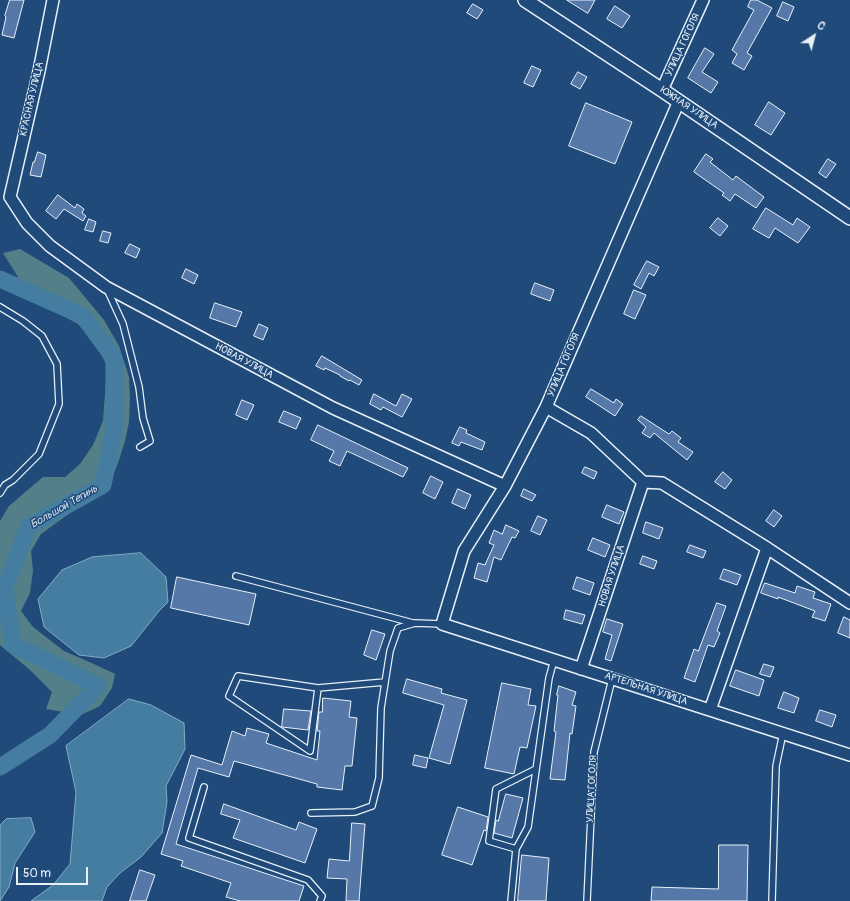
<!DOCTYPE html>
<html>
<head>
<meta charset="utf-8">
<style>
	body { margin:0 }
	#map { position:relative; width:850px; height:901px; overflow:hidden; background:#1f4a7a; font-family:Pangolin,sans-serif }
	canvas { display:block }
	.north { position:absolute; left:794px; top:16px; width:40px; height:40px; -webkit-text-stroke:3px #1f4a7a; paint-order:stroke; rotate:36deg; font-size:11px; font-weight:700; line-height:16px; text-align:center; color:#e8f1f8 }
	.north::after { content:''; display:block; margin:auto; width:14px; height:18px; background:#e8f1f8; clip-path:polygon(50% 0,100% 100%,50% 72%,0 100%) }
	.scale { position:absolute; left:16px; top:867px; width:72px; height:18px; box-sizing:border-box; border:2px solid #e8f1f8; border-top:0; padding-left:5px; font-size:12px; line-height:14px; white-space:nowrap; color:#e8f1f8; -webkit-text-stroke:3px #1f4a7a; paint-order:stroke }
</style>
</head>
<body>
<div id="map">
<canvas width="850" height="901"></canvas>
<div class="north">С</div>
<div class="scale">50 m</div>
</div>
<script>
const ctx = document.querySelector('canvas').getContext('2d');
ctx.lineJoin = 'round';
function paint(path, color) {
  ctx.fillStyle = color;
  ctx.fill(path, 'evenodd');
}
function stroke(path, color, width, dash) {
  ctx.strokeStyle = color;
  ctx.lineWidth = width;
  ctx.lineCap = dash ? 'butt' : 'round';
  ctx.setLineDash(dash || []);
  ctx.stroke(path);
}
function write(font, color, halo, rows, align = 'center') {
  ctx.font = font + ' Pangolin,sans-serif';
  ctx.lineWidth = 3;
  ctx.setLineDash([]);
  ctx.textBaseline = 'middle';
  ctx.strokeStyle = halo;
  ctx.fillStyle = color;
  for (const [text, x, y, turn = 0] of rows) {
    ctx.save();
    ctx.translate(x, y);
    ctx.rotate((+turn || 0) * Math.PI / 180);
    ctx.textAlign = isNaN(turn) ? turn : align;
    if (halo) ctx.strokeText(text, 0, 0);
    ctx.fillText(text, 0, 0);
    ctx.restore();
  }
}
const green = new Path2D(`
	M20,249L69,278L104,320L119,346L129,377L130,397L129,422L125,441L118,463L110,483L98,496L81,505L41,534L31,551L33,571L30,593L21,611L33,627L64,651L94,664L115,674L112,688L100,706L81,715L46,709L52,692L30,670L0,645V521L9,506L43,477H65L80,464L93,445L103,421L107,366L97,346L78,324L19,292L18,277L3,253Z`);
const water = new Path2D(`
	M141,553L166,577L168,602L159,611L131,646L104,658L79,655L44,627L38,599L62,570L92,557Z
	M129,699L151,705L184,723L185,749L166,786L167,802L162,833L141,857L120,873L107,887L102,901H31L53,885L70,864L76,792L66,746Z
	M31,818L35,832L15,863L9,887L0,901V825L6,819Z`);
const river = new Path2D(`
	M0,279L83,316L114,358V431L103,485L28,527L5,588L12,644L98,686L50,735L0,767`);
const building = new Path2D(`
	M10,0H24L14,38L2,35L6,17L5,16Z
	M567,0H595L588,13Z
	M751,0H757L772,8L747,53L752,56L744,70L732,63L737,54L732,50L754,10L748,7Z
	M783,2L794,7L788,21L777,16Z
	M473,4L483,10L477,19L467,13Z
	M615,6L630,16L622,28L607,19Z
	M705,48L714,54L702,72L718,82L711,93L688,78Z
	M532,66L541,70L533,87L524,83Z
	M578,72L587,77L580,89L571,84Z
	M769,102L785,113L771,135L755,125Z
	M586,103L632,122L615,164L569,146Z
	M38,152L46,155L41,177L30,175L33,162H34Z
	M706,154L713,159L710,162L733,180L736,176L764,197L756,208L735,194L730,201L722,195L724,193L694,172Z
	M828,159L836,164L826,178L819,173Z
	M58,195L75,208L77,204L84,209L82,213L86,216L83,221L64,209L56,219L46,211Z
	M766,208L793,225L797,218L810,227L798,243L775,228L769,238L753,229Z
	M718,218L728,226L720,236L710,228Z
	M89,219L96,222L93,232L85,230Z
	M103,231L111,233L108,243L100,241Z
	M130,244L140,249L136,258L125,253Z
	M647,261L659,267L654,276L649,273L641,289L634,285Z
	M186,269L198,275L194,284L182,278Z
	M535,283L554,290L550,301L531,294Z
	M634,290L646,295L635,319L624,314Z
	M215,303L242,312L236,327L210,318Z
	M259,324L268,328L263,340L254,336Z
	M322,356L362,380L359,385L350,380L349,381L340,376V375L325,368L324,370L316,366Z
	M591,389L614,403L616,399L623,404L615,416L586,397Z
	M374,394L396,406L402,394L412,399L402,417L383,407L381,410L370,404Z
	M242,400L254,405L247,420L236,415Z
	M284,411L301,418L296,429L279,422Z
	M641,416L669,434L672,431L681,438L678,442L693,452L687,460L654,433L650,438L642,433L646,427L638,420Z
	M318,425L408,468L403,477L347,451L340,466L329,461L334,451L311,440Z
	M460,427L467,430L466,433L485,442L482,450L461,442L459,446L452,443Z
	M585,467L597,472L594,479L582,473Z
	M723,472L732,480L725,489L715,482Z
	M431,476L443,482L435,499L423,493Z
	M458,489L471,495L465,509L452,503Z
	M524,489L536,495L532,501L521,496Z
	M607,505L624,512L619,524L602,517Z
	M774,510L782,516L774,527L766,521Z
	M538,516L547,520L540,535L531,531Z
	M646,522L663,528L659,539L643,533Z
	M506,525L519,531L515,538L512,537L501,560L494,557L487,582L474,578L478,563L485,565L494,545L489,543L494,530L502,534Z
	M593,538L610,545L605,557L588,550Z
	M690,545L706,551L703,558L687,552Z
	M643,556L657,561L654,569L640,564Z
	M724,569L741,575L737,585L720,579Z
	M177,577L256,594L249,625L171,608Z
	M577,577L594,583L590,595L573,589Z
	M765,583L795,593L797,586L815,592L813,598L831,604L825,621L812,617L815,611L778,597V599L761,593Z
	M717,603L726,606L717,631L720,633L714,647L708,645L695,682L684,678L694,649L698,651Z
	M566,610L585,615L582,624L564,619Z
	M844,617L850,620V638L838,633Z
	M607,619L623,624L611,661L605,659L612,635L603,632Z
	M372,630L385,634L376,660L364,655Z
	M764,664L774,667L770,677L760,674Z
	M736,670L764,680L759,696L730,686Z
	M407,679L442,689L441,693L467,700L450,764L429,758L444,705L403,693Z
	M502,683L531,689L528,705L536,706L527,748L520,747L514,774L485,768Z
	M559,686L576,692L572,705L576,706L572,734L570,733L565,780L550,779L556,732L554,731L558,695H557Z
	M784,692L799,698L794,713L778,708Z
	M323,698L351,701L349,717L357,718L352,766H345L342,790L317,787V784L234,761L229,777L198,768L176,844L304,886L299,901H240L226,897L231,883L181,866L183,861L161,854L191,755L222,765L232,731L245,736L247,728L269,734L266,743L317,760L320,731H317L319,712H322Z
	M284,709L311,711L308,730L282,727Z
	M820,710L836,715L832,727L816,721Z
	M415,755L428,758L426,768L413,765Z
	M506,794L523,798L512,838L494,833L496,820L498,821Z
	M224,804L296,830L299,822L317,829L305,863L233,838L240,820L221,814Z
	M458,807L488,817L486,831L484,830L472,865L442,855Z
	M352,823L365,824L359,901H346L347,879L327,878L329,859L349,861Z
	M719,845H748L747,901H651L652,887L718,889Z
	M522,855L549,858L546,901H518Z
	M140,870L155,875L146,901H130Z`);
const service = new Path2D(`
	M107,289L123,324L139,387L143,418L150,441L140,447
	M0,307L23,321L42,336L57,364L59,404L39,454L13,480L5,485L0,493
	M236,576L413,623
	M318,688L310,751L229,696L238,676L318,688L385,682
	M204,787L189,838L308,880L322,896L320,901
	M311,813L355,812L372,806L379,778L381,708L390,651L398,628L415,623L442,624
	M516,849L489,841L496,789L536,769
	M511,901L516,849L528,827L549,678L554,660
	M587,901L594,752L612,679
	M772,901L776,766L783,733`);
const minor = new Path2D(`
	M53,0L39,71L10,197L27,223L50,246L106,287L333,408L505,486
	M662,90L703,0
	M679,101L546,407L505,486L464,551L442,624L850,755
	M546,407L591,433L643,482L662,483L767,548L850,603
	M581,669L643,482
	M710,710L767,548`);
const tertiary = new Path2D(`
	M525,0L662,90L850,218`);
const streetNames = [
	["УЛИЦА ГОГОЛЯ",683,45,-65],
	["КРАСНАЯ УЛИЦА",32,99,-77],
	["ЮЖНАЯ УЛИЦА",689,108,34],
	["НОВАЯ УЛИЦА",244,361,28],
	["УЛИЦА ГОГОЛЯ",564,365,-67],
	["НОВАЯ УЛИЦА",612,576,-72],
	["АРТЕЛЬНАЯ УЛИЦА",646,689,18],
	["УЛИЦА ГОГОЛЯ",592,789,-87]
];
const waterNames = [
	["Большой Тегинь",64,507,-30]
];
paint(green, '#538088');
paint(water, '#457da1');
stroke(water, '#86abc4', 1);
stroke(river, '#457da1', 17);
paint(building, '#5578a8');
stroke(building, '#e8f1f8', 1);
stroke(service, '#e8f1f8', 8);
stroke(minor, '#e8f1f8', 14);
stroke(tertiary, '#e8f1f8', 16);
stroke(service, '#1f4a7a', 5.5);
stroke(minor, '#1f4a7a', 11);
stroke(tertiary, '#1f4a7a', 13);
write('10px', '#e8f1f8', '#1f4a7a', streetNames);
write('italic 11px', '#d0e0eb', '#1f4a7a', waterNames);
</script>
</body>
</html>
